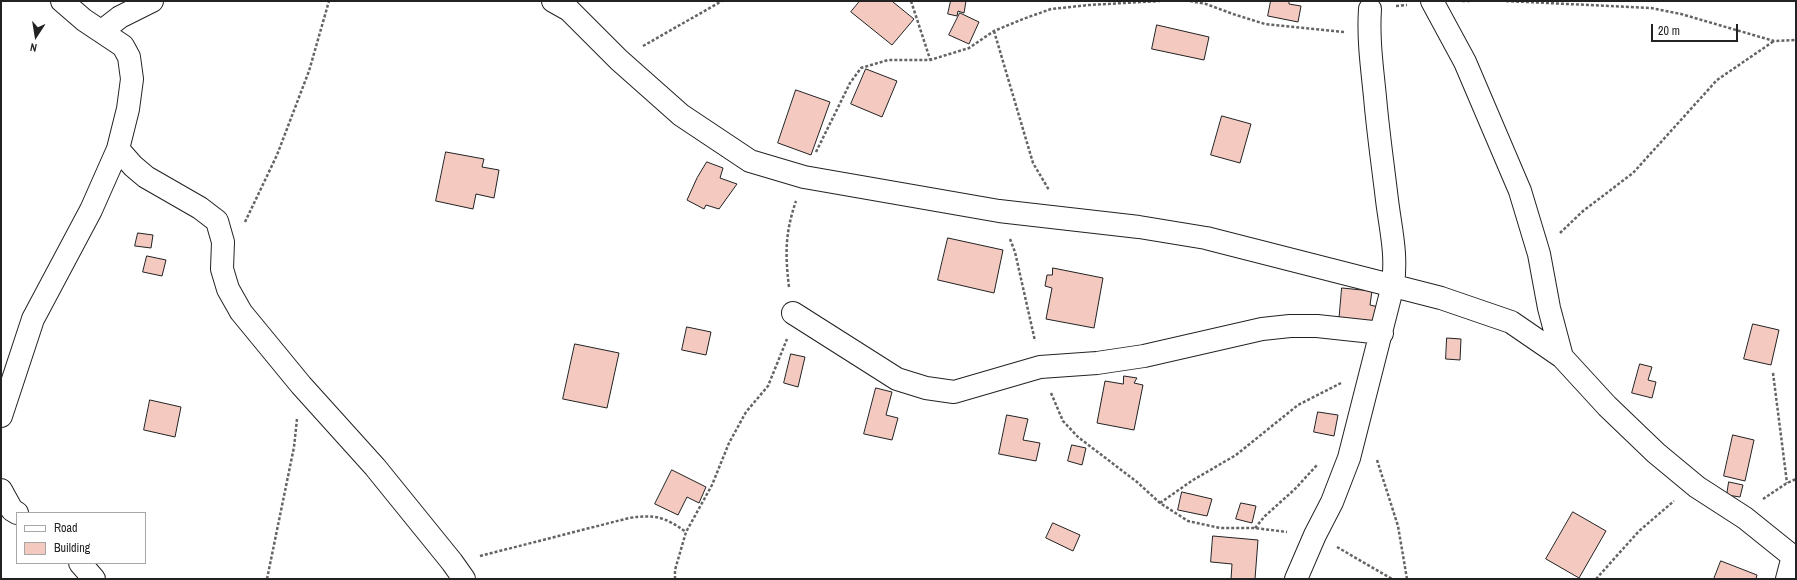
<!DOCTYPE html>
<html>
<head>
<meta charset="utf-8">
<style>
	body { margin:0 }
	#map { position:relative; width:1797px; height:580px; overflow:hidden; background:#fff; font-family:"Archivo Narrow",sans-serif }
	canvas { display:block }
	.frame { position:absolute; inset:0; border:2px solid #222; pointer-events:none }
	.legend { position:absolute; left:16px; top:512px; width:130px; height:52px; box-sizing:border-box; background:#fff; border:1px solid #a7a7a7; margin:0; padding:5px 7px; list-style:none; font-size:12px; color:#222 }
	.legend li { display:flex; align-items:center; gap:8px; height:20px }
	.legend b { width:20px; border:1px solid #a7a7a7 }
	.north { position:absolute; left:16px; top:16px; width:40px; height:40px; -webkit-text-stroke:3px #fff; paint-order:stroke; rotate:192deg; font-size:11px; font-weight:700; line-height:16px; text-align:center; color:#222 }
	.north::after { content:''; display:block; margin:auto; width:14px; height:18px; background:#222; clip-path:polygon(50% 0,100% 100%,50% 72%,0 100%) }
	.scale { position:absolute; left:1651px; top:24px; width:87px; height:18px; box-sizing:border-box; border:2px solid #222; border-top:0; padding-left:5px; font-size:12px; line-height:14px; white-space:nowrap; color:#222; -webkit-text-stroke:3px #fff; paint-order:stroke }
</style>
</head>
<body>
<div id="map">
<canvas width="1797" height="580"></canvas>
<div class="frame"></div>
<ul class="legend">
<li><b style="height:5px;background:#fff"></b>Road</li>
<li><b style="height:11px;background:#f3c9c0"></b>Building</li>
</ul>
<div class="north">N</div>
<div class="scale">20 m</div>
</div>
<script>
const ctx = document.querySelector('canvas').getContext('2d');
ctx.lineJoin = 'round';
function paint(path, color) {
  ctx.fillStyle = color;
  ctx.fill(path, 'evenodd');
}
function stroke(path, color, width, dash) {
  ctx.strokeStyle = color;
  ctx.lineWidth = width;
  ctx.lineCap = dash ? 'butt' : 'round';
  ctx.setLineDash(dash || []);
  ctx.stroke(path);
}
const building = new Path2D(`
	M860,1H894L893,2L914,19L892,45L851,12Z
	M951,1H966L964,13L958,11L957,16L948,14Z
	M1271,1H1289V4L1301,6L1298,22L1268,16Z
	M960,13L979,22L969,44L949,35Z
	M1157,25L1209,37L1204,60L1152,49Z
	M866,69L897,81L882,117L851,104Z
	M796,90L830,102L811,155L778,143Z
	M1222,116L1251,124L1240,163L1211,155Z
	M446,152L484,159L482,167L499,170L494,198L476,194L473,209L436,201Z
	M707,162L723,168L720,178L737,184L719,209L706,205L704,209L687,200L697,178Z
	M138,233L153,235L151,248L135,246Z
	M948,238L1003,250L994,293L938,280Z
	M147,256L166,260L162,276L143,272Z
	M1053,268L1103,278L1094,328L1046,319L1052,288L1045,286L1047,275H1052Z
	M1342,288L1372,291L1370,305L1379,307L1377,326L1339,323Z
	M1753,324L1779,330L1771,365L1744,359Z
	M687,327L711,332L706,355L682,350Z
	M1447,338L1461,339L1460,360L1446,359Z
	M575,344L619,353L607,408L563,399Z
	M791,354L805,357L798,387L784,383Z
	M1640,364L1652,367L1648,380L1656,382L1652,398L1632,393Z
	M1124,376L1137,378L1134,383L1143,385L1134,430L1097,423L1105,381L1123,384Z
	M876,388L892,392L886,415L898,418L892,440L864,434Z
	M150,400L181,407L175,437L144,430Z
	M1318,412L1338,415L1334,436L1314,432Z
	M1007,415L1028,419L1023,440L1040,443L1036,461L999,454Z
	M1733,435L1754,440L1745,481L1724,476Z
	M1072,445L1086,448L1082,465L1068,461Z
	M672,470L706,487L699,503L687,497L678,515L655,504Z
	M1729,482L1743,485L1740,497L1727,495Z
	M1182,492L1212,499L1207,516L1178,510Z
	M1241,503L1256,506L1252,523L1236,519Z
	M1573,512L1606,531L1579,578L1546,559Z
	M1053,523L1080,535L1073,551L1046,538Z
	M1213,536L1258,540L1255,579H1231L1232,564L1211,562Z
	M1721,561L1757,575L1756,579H1714Z`);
const path = new Path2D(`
	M911,1L930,59
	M1190,1L1206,4L1233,14L1265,24L1344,32
	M1462,1H1470
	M1506,1L1651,8L1681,14L1774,41L1796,40
	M1396,6L1407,5
	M994,31L1033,163L1049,190
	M643,46L722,1
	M816,152L850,83L861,68L888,60H930L969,48L994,31L1023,19L1051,9L1089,5L1160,1
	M245,222L277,155L309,71L329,1
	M1560,233L1583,211L1633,173L1717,80L1774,41
	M1010,239L1015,252L1035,341
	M789,287C785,254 785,233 796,201
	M1773,373L1787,483
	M1051,393L1063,421L1078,437L1137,482L1160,503L1188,521L1220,528H1255L1287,532
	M1377,460L1398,526L1407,579
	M1763,499L1787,483L1796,479
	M1160,503L1193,480L1236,455L1298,405L1341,383
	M1255,528L1265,516L1295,489L1317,465
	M1337,547L1392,579
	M480,556L629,518C655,514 665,517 686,532
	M267,579L294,447L297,419
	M675,579V570L686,532L712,485L729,443L746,412L768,386L787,339
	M1596,579L1639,531L1674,501`);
const minor = new Path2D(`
	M553,1L569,10L619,60L681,115L750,161L804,177L999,211L1139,227L1206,238L1441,298L1511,322L1562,357L1607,406L1656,453L1697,487L1745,518L1796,559
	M1432,1L1465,62L1520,191L1539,254L1549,308L1562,357
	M102,31L120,17L152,1
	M118,149L133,166L146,177L200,208L217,221L223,242L222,269L228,289L241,312L301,385L375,467L452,562L464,579
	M793,313L897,379L926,388L954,392L1040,367L1097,363L1144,356L1262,329L1290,326H1317L1382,333
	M1,416L33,319L91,210L118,149L128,109L132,79L129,57L123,46L84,20L62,1
	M1,490L12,510L17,513
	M80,563L94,579
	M1296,579L1315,535L1332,502L1349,458L1393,285C1397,253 1391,232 1387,200C1383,166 1378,132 1375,97C1372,67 1368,39 1370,9
	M1787,579L1793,556`);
paint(building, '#f3c9c0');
stroke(building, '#222', 1);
stroke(minor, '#222', 24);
stroke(path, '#646464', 2.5, [3, 2]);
stroke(minor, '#fff', 22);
</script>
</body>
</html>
